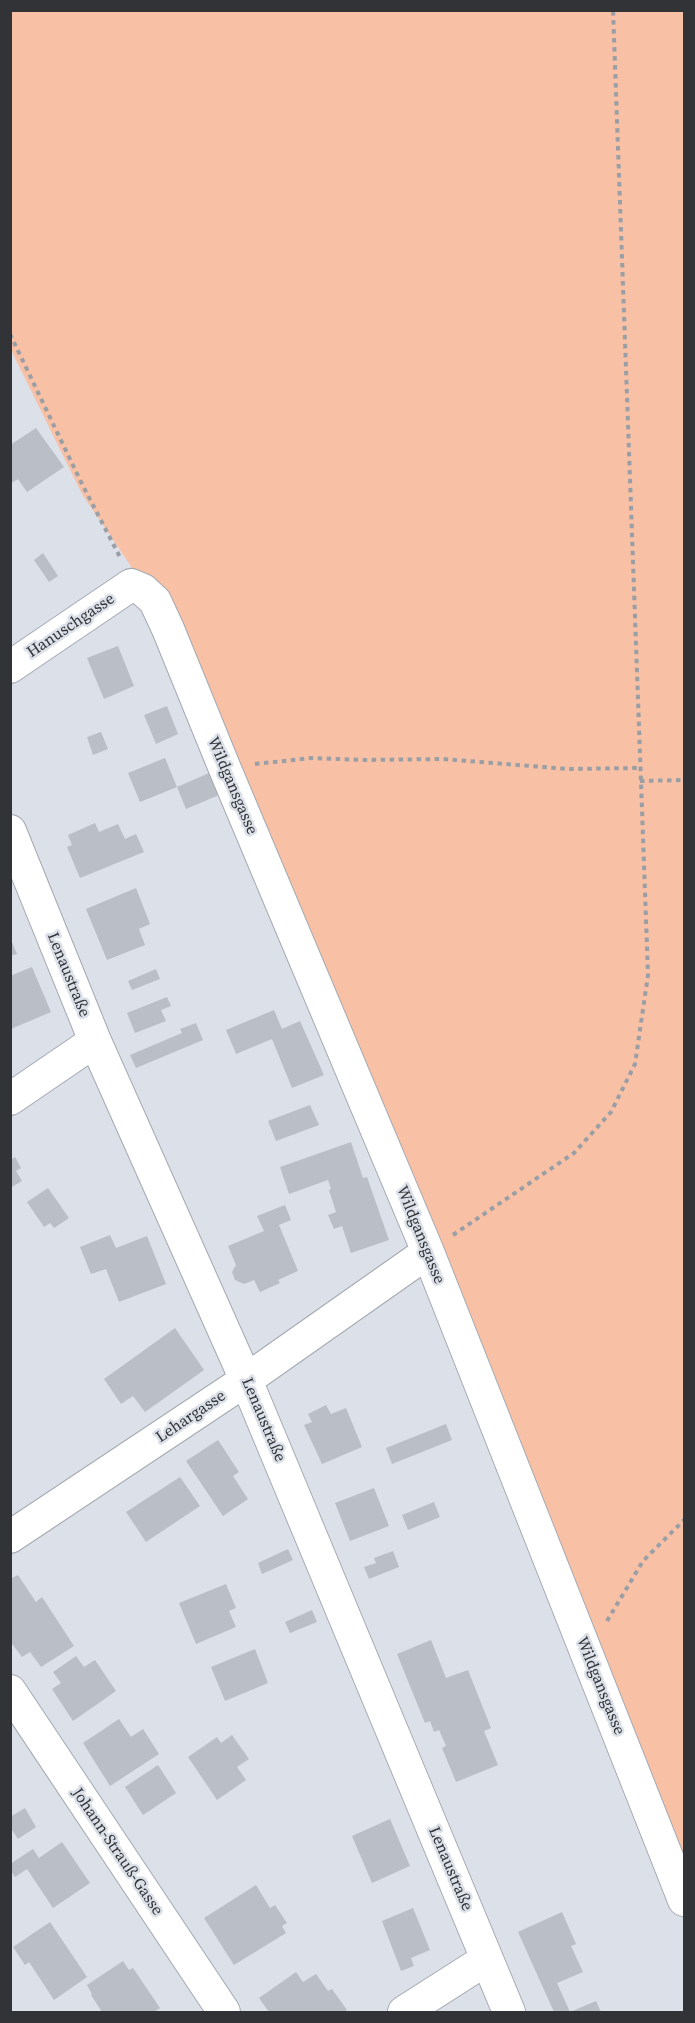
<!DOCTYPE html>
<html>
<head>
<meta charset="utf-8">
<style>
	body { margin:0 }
	#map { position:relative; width:695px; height:2023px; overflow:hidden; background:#dbe0e9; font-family:"Source Serif 4",serif }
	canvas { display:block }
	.frame { position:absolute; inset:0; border:12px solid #313336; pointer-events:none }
</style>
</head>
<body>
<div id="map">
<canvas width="695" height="2023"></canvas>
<div class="frame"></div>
</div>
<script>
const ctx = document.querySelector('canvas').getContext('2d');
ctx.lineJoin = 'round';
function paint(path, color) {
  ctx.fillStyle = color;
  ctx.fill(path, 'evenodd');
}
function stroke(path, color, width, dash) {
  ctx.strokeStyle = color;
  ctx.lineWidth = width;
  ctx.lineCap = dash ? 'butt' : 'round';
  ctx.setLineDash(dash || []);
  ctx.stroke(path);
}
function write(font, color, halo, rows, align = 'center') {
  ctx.font = font + ' "Source Serif 4",serif';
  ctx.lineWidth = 5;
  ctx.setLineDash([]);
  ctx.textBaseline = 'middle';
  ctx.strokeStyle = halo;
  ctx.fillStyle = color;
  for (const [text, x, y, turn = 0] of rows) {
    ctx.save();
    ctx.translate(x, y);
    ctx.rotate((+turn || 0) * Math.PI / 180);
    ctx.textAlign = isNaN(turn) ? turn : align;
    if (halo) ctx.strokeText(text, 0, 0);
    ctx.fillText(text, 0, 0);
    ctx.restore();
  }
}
const green = new Path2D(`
	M11,11H684V1918L141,581L82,494L11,350Z`);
const building = new Path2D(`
	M36,428L64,467L27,492L18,479L10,484V445Z
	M43,553L58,576L49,582L34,560Z
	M118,646L134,686L104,699L87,658Z
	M167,706L178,734L156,744L144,715Z
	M101,732L108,749L93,755L87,737Z
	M165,758L177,787L209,773L219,795L186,809L177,787L140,802L128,773Z
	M95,823L99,832L118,824L125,839L136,834L144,852L80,878L67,847L72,845L68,835Z
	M136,888L150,924L139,929L145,945L107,960L86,909Z
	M10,938L17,954L10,956Z
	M32,967L51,1012L11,1029L10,976Z
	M156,969L160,979L132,990L128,981Z
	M167,997L171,1006L161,1010L166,1021L135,1033L127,1013Z
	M274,1010L282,1029L300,1021L324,1075L292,1088L272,1039L236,1054L226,1030Z
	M196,1023L203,1040L136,1068L130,1055L182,1033L180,1029Z
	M310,1105L319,1125L276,1141L268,1121Z
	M351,1142L363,1178L367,1177L389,1240L351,1253L342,1226L334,1229L328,1215L336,1212L329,1190L331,1189L328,1180L289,1194L280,1167Z
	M15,1157L21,1168L16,1171L22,1181L10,1188V1160Z
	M48,1188L69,1218L54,1228L50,1223L44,1227L27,1202Z
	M285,1205L291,1220L279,1225L298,1271L278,1280L280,1283L260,1292L254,1280L244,1284L235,1280L232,1272L236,1265L228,1246L264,1231L257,1216Z
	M110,1235L116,1248L147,1236L166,1284L119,1302L106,1269L91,1274L80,1247Z
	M175,1328L204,1370L145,1412L133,1396L121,1404L104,1379Z
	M326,1405L331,1414L346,1408L362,1447L322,1464L304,1425L312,1422L308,1414Z
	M446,1424L452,1440L392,1464L386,1448Z
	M218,1440L239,1472L233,1476L248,1499L223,1516L186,1461Z
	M180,1477L200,1506L146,1542L126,1512Z
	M374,1488L389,1526L350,1541L335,1503Z
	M434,1502L440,1517L408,1530L402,1515Z
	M288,1549L293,1560L262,1574L258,1563Z
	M393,1551L399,1567L369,1579L364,1567L376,1563L374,1558Z
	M18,1575L36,1602L42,1597L74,1646L41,1667L30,1652L22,1657L10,1641V1579Z
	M226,1584L236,1608L229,1611L236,1627L196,1644L179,1603Z
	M312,1610L317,1622L290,1633L285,1622Z
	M431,1640L446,1678L468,1670L491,1728L484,1731L498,1765L456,1782L442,1748L446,1746L439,1730L434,1732L430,1721L425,1723L397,1654Z
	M255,1649L268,1683L225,1701L211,1667Z
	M76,1656L84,1667L95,1660L116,1691L73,1721L52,1689L61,1683L53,1672Z
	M119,1719L131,1737L143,1729L159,1754L110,1786L83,1743Z
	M232,1735L249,1759L237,1767L246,1780L217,1800L188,1757L217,1737L221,1743Z
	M158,1765L176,1793L143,1815L125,1787Z
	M25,1808L36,1827L18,1839L10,1827V1817Z
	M390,1819L410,1866L372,1883L352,1836Z
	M62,1842L90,1883L53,1908L27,1869L15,1877L10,1870V1864L33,1849L39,1858Z
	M256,1885L270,1908L275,1905L287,1923L282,1926L286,1933L234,1965L204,1918Z
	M413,1908L430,1950L411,1958L414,1966L401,1971L382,1921Z
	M562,1912L576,1944L571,1946L583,1972L557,1983L570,2012L596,2001L601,2012H554L518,1932Z
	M50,1922L87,1977L54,2000L29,1962L25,1965L13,1947Z
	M123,1961L129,1970L133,1968L160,2008L154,2012H102L91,1995L92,1994L87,1985Z
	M296,1972L303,1982L316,1974L328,1991L332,1989L347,2010L344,2012H269L259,1998Z`);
const path = new Path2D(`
	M10,334L81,482L121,559
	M255,764L312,758L364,760L443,759L568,769L640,768
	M640,781L684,780
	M453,1235L574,1153L611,1112L635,1064L648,975L613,10
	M607,1621L643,1561L684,1520`);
const street = new Path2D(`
	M10,667L131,585L143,590L155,601L168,629L225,769L428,1252L684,1900
	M10,831L95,1041L246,1380L509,2012
	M10,1099L95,1041
	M10,1537L246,1380L428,1252
	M10,1691L224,2012
	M404,2012L487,1959`);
const streetNames = [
	["Hanuschgasse",71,626,-34],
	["Wildgansgasse",232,786,67],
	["Lenaustraße",68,975,68],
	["Wildgansgasse",420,1235,68],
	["Lehargasse",191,1417,-34],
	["Lenaustraße",263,1420,67],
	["Wildgansgasse",600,1686,68],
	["Johann-Strauß-Gasse",117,1852,56],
	["Lenaustraße",450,1869,67]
];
paint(green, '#f8c1a5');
paint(building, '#b9bec7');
stroke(street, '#a5a9b2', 34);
stroke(path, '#9a9ea5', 4, [4.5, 4.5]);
stroke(street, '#fff', 32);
write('16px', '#313336', '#dbe0e9', streetNames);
</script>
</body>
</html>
